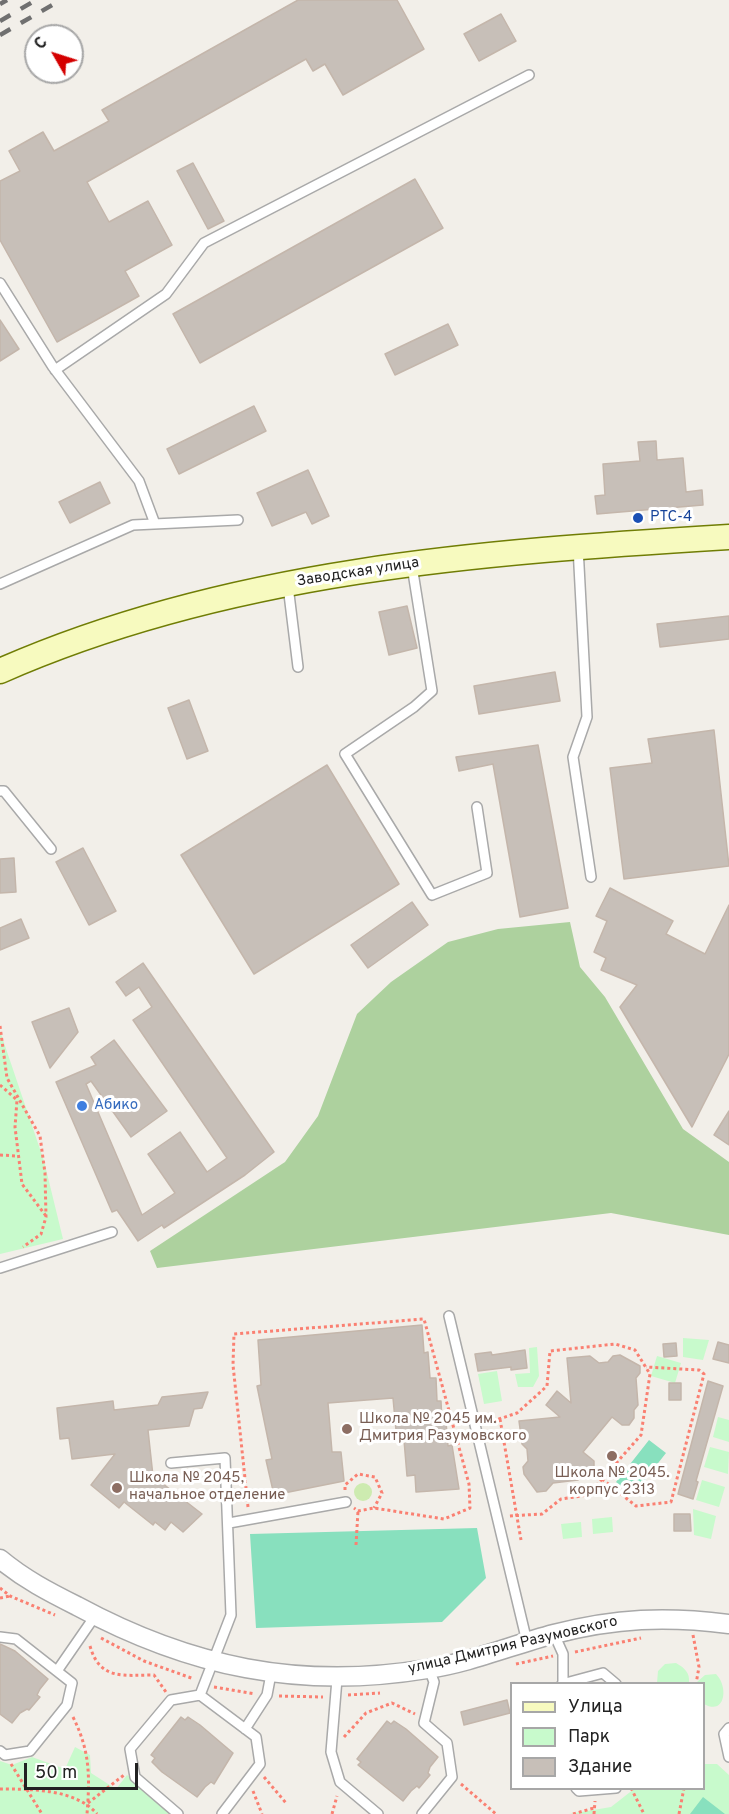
<!DOCTYPE html>
<html>
<head>
<meta charset="utf-8">
<style>
	body { margin:0 }
	#map { position:relative; width:729px; height:1814px; overflow:hidden; background:#f2efe9; font-family:Overpass,sans-serif }
	canvas { display:block }
	.legend { position:absolute; left:510px; top:1682px; width:195px; height:108px; box-sizing:border-box; background:#fff; border:2px solid #a7a7a7; margin:0; padding:8px 10px; list-style:none; font-size:18px; color:#222 }
	.legend li { display:flex; align-items:center; gap:12px; height:30px }
	.legend b { width:30px; border:2px solid #a7a7a7 }
	.north { position:absolute; left:24px; top:24px; width:60px; height:60px; box-sizing:border-box; background:#fff; border:2px solid #a7a7a7; border-radius:50%; rotate:309deg; font-size:16px; font-weight:700; line-height:24px; text-align:center; color:#222 }
	.north::after { content:''; display:block; margin:auto; width:21px; height:27px; background:#d40000; clip-path:polygon(50% 0,100% 100%,50% 72%,0 100%) }
	.scale { position:absolute; left:24px; top:1763px; width:114px; height:27px; box-sizing:border-box; border:3px solid #222; border-top:0; padding-left:8px; font-size:18px; line-height:21px; white-space:nowrap; color:#222; -webkit-text-stroke:4px #fff; paint-order:stroke }
</style>
</head>
<body>
<div id="map">
<canvas width="729" height="1814"></canvas>
<ul class="legend">
<li><b style="height:8px;background:#f7fabf"></b>Улица</li>
<li><b style="height:16px;background:#c8facc"></b>Парк</li>
<li><b style="height:16px;background:#c7bfb8"></b>Здание</li>
</ul>
<div class="north">С</div>
<div class="scale">50 m</div>
</div>
<script>
const ctx = document.querySelector('canvas').getContext('2d');
ctx.lineJoin = 'round';
function paint(path, color) {
  ctx.fillStyle = color;
  ctx.fill(path, 'evenodd');
}
function stroke(path, color, width, dash) {
  ctx.strokeStyle = color;
  ctx.lineWidth = width;
  ctx.lineCap = dash ? 'butt' : 'round';
  ctx.setLineDash(dash || []);
  ctx.stroke(path);
}
function write(font, color, halo, rows, align = 'center') {
  ctx.font = font + ' Overpass,sans-serif';
  ctx.lineWidth = 6;
  ctx.setLineDash([]);
  ctx.textBaseline = 'middle';
  ctx.strokeStyle = halo;
  ctx.fillStyle = color;
  for (const [text, x, y, turn = 0] of rows) {
    ctx.save();
    ctx.translate(x, y);
    ctx.rotate((+turn || 0) * Math.PI / 180);
    ctx.textAlign = isNaN(turn) ? turn : align;
    if (halo) ctx.strokeText(text, 0, 0);
    ctx.fillText(text, 0, 0);
    ctx.restore();
  }
}
const grass = new Path2D(`
	M354 1492a9 9 0 1 1 18 0a9 9 0 1 1-18 0Z`);
const forest = new Path2D(`
	M570,922L580,967L605,997L683,1129L729,1162V1235L611,1213L157,1268L150,1251L285,1162L318,1116L357,1014L391,982L448,942L498,929Z`);
const park = new Path2D(`
	M0,1031L44,1161L63,1239L0,1254Z
	M683,1338L709,1340L703,1360L683,1357Z
	M537,1347L539,1376L533,1387H518L515,1374L530,1373L529,1348Z
	M657,1356L681,1363L675,1383L651,1376Z
	M497,1371L502,1401L484,1404L478,1374Z
	M718,1417L729,1420V1442L713,1437Z
	M710,1447L729,1452L728,1474L704,1467Z
	M702,1480L725,1487L719,1507L696,1500Z
	M693,1509L716,1516L711,1539L694,1535Z
	M612,1517L613,1532L593,1534L592,1519Z
	M581,1522L582,1537L563,1539L561,1524Z
	M676,1663C685,1668 690,1673 689,1683H657L658,1671L665,1664Z
	M716,1674C729,1687 725,1716 704,1704V1684L697,1682L705,1675Z
	M75,1747L90,1755L91,1773L116,1789L127,1775L177,1814H0V1761L12,1765L32,1757L65,1769Z
	M704,1764H717L729,1775V1814H569L611,1807L634,1789L704,1788Z`);
const pitch = new Path2D(`
	M649,1440L666,1453L633,1495L616,1482Z
	M477,1528L486,1578L442,1622L256,1628L250,1534Z
	M703,1797L725,1814H690Z`);
const building = new Path2D(`
	M298,0H397L424,49L343,95L325,64L313,71L306,59L87,182L109,222L148,201L172,245L125,271L139,296L57,342L0,240V181L20,171L9,151L43,132L54,151L109,121L102,110Z
	M501,14L516,41L479,61L464,34Z
	M193,163L224,221L208,229L177,171Z
	M415,179L443,228L200,363L173,314Z
	M0,320L19,349L0,361Z
	M448,324L458,345L395,375L385,354Z
	M254,406L266,431L179,474L167,449Z
	M656,441L657,460L683,458L686,492L702,490L703,505L597,514L595,496L605,495L603,464L640,461L638,442Z
	M308,470L329,516L312,524L306,512L272,526L257,493Z
	M100,482L110,503L70,523L59,502Z
	M407,606L417,648L389,655L379,612Z
	M729,616V639L660,647L657,624Z
	M555,672L560,701L479,714L474,686Z
	M189,700L208,751L187,759L168,708Z
	M714,730L729,866L624,879L610,768L652,763L648,739Z
	M538,745L568,908L520,917L493,764L459,771L456,757Z
	M327,765L399,884L254,974L181,855Z
	M83,848L116,911L89,925L56,862Z
	M14,858L16,892L0,893V859Z
	M610,888L673,921L666,934L705,954L729,905V1054L692,1127L620,1007L637,985L601,970L606,958L594,952L607,921L596,916Z
	M412,902L428,925L368,968L351,945Z
	M21,919L29,938L0,950V928Z
	M143,963L274,1152L245,1175L164,1228L162,1225L138,1241L117,1210L112,1212L56,1082L96,1065L91,1057L114,1040L167,1111L131,1137L91,1081L86,1084L142,1215L175,1193L148,1154L180,1132L207,1172L227,1158L133,1020L152,1007L139,987L126,996L116,982Z
	M69,1008L78,1032L50,1068L32,1022Z
	M729,1111V1145L714,1135Z
	M422,1325L424,1353L428,1352L430,1378H436L437,1401H441L442,1422H446L448,1446L452,1445L459,1489L416,1492L415,1475L407,1476L404,1440L397,1441L393,1398L328,1403L332,1452H341L344,1481L274,1495L266,1460L272,1459L257,1386L261,1385L258,1340Z
	M718,1342L729,1345V1363L713,1359Z
	M676,1343L677,1356L664,1357L663,1344Z
	M525,1350L527,1368L511,1370V1367L478,1371L475,1354L491,1352L492,1355Z
	M620,1355L640,1366V1373L636,1378L638,1405L634,1410V1418L629,1425H622L612,1417L583,1452L594,1461V1469L589,1475L582,1476L578,1480L553,1483L546,1491L537,1492L524,1474L523,1467L528,1461L527,1449L522,1444L519,1421L560,1417L546,1405L557,1391L571,1403L567,1358L590,1356L599,1363L608,1362L613,1356Z
	M708,1381L723,1386L696,1481L698,1482L693,1499L678,1494Z
	M669,1383H681V1400H669Z
	M208,1392L202,1408L194,1409L189,1426L148,1430L153,1476L202,1514L183,1532L171,1522L165,1530L155,1522L153,1525L124,1502L119,1508L91,1485L115,1454L72,1459L69,1438L60,1439L57,1408L113,1401L114,1410L158,1405L162,1397Z
	M674,1514H690L691,1531H674Z
	M0,1644L15,1651L48,1679L40,1689L37,1695L40,1697L29,1710L27,1709L20,1713L12,1723L0,1714Z
	M507,1700L510,1713L464,1725L461,1712Z
	M181,1717L185,1720L188,1717L200,1725L233,1753L214,1784L211,1782L205,1787L197,1797L162,1772L152,1762L155,1758L151,1755Z
	M387,1721L391,1724L394,1721L406,1729L438,1757L430,1767L428,1773L430,1775L419,1788L417,1786L411,1791L403,1801L358,1765L361,1762L357,1759Z`);
const path = new Path2D(`
	M0,1026L7,1078L40,1136L45,1173L46,1217L41,1234L23,1247
	M0,1085L17,1100L15,1127L22,1184L46,1216
	M0,1155L17,1156
	M500,1419L521,1540
	M487,1423L517,1413L547,1386L550,1351L615,1344L635,1350L650,1374L641,1435L588,1495L561,1499L542,1514L509,1516
	M602,1479L636,1506L671,1502L704,1374L699,1370L646,1367
	M345,1490V1485L358,1474L375,1477L382,1493L374,1508
	M248,1507L233,1365L234,1334L424,1319L469,1484L470,1508L444,1519L374,1508L358,1511L354,1508
	M356,1545L358,1511
	M0,1588L10,1596L55,1615
	M0,1598L10,1596
	M693,1635L699,1667L696,1684
	M101,1638L144,1661L194,1679
	M90,1646C100,1681 124,1675 154,1675L166,1692
	M575,1652L641,1638
	M516,1664L553,1656
	M214,1687L255,1694
	M348,1695L380,1693
	M279,1696L323,1697
	M73,1717C90,1751 90,1776 87,1814
	M344,1737L366,1713L392,1703L415,1714
	M11,1764L42,1814
	M264,1777L286,1803
	M461,1784L496,1814
	M631,1788L644,1814
	M0,1789C31,1789 76,1789 97,1814
	M253,1791L262,1814
	M88,1803L124,1775
	M332,1814L337,1796
	M573,1814L594,1808
	M594,1814L595,1801
	M679,1814L684,1788`);
const lane = new Path2D(`
	M0,283L53,367L139,481L155,524
	M55,370L166,294L204,243L529,75
	M578,547L587,717L573,757L591,877
	M412,566L432,691L414,707L345,754L432,895L487,873L477,807
	M0,584L133,525L238,520
	M288,586L298,667
	M0,791H4L51,849
	M0,1268L112,1232
	M449,1316L527,1642
	M171,1463L225,1458L231,1615L200,1695
	M229,1523L346,1502
	M554,1634L563,1654V1682
	M0,1637L16,1639L72,1683L67,1705L30,1751L5,1755L0,1751
	M57,1671L95,1616
	M337,1679L331,1752L340,1782L378,1814
	M562,1684L603,1673L616,1684
	M729,1728L724,1734L729,1757
	M245,1729L267,1695L271,1674
	M576,1788L579,1791L616,1788
	M178,1814L135,1777L130,1749L171,1700L200,1695L256,1737L260,1764L222,1814
	M422,1814L452,1777L447,1743L424,1723L434,1682L429,1669`);
const street = new Path2D(`
	M0,1559C24,1579 49,1592 77,1606C190,1667 299,1690 427,1669C470,1663 512,1645 554,1634C616,1618 666,1616 729,1624`);
const secondary = new Path2D(`
	M0,671C229,570 482,552 729,537`);
const rail = new Path2D(`
	M0,4L7,0
	M0,21L36,0
	M0,35L61,0`);
const markers = [
	[638,518,6,"#1a4fb4"],
	[82,1106,6,"#3f7fe0"],
	[347,1429,6,"#8d6e63"],
	[612,1456,6,"#8d6e63"],
	[117,1488,6,"#8d6e63"]
];
const transitNames = [
	["РТС-4",650,518]
];
const streetNames = [
	["Заводская улица",358,573,-9],
	["улица Дмитрия Разумовского",513,1646,-13]
];
const shopNames = [
	["Абико",94,1106]
];
const educationNames = [
	["Школа № 2045 им.",359,1420],
	["Дмитрия Разумовского",359,1437],
	["Школа № 2045.",612,1474,"center"],
	["корпус 2313",612,1491,"center"],
	["Школа № 2045,",129,1479],
	["начальное отделение",129,1496]
];
paint(grass, '#cdebb0');
paint(forest, '#add19e');
paint(park, '#c8facc');
paint(pitch, '#88e0be');
paint(building, '#c7bfb8');
stroke(building, '#c4b6ab', 1.5);
stroke(lane, '#a9a9a9', 12);
stroke(street, '#a9a9a9', 21);
stroke(secondary, '#707d05', 27);
stroke(path, '#fa8072', 3, [3, 3]);
stroke(lane, '#fff', 9);
stroke(street, '#fff', 18);
stroke(secondary, '#f7fabf', 24);
stroke(rail, '#707070', 4.5, [12, 12]);
for (const [x, y, r, color] of markers) {
  const dot = new Path2D();
  dot.arc(x, y, r, 0, 2 * Math.PI);
  ctx.fillStyle = color;
  ctx.fill(dot);
  stroke(dot, '#fff', 2);
}
write('15px', '#164399', '#fff', transitNames, 'left');
write('15px', '#222', '#fff', streetNames);
write('15px', '#366cbe', '#fff', shopNames, 'left');
write('15px', '#785e54', '#fff', educationNames, 'left');
</script>
</body>
</html>
